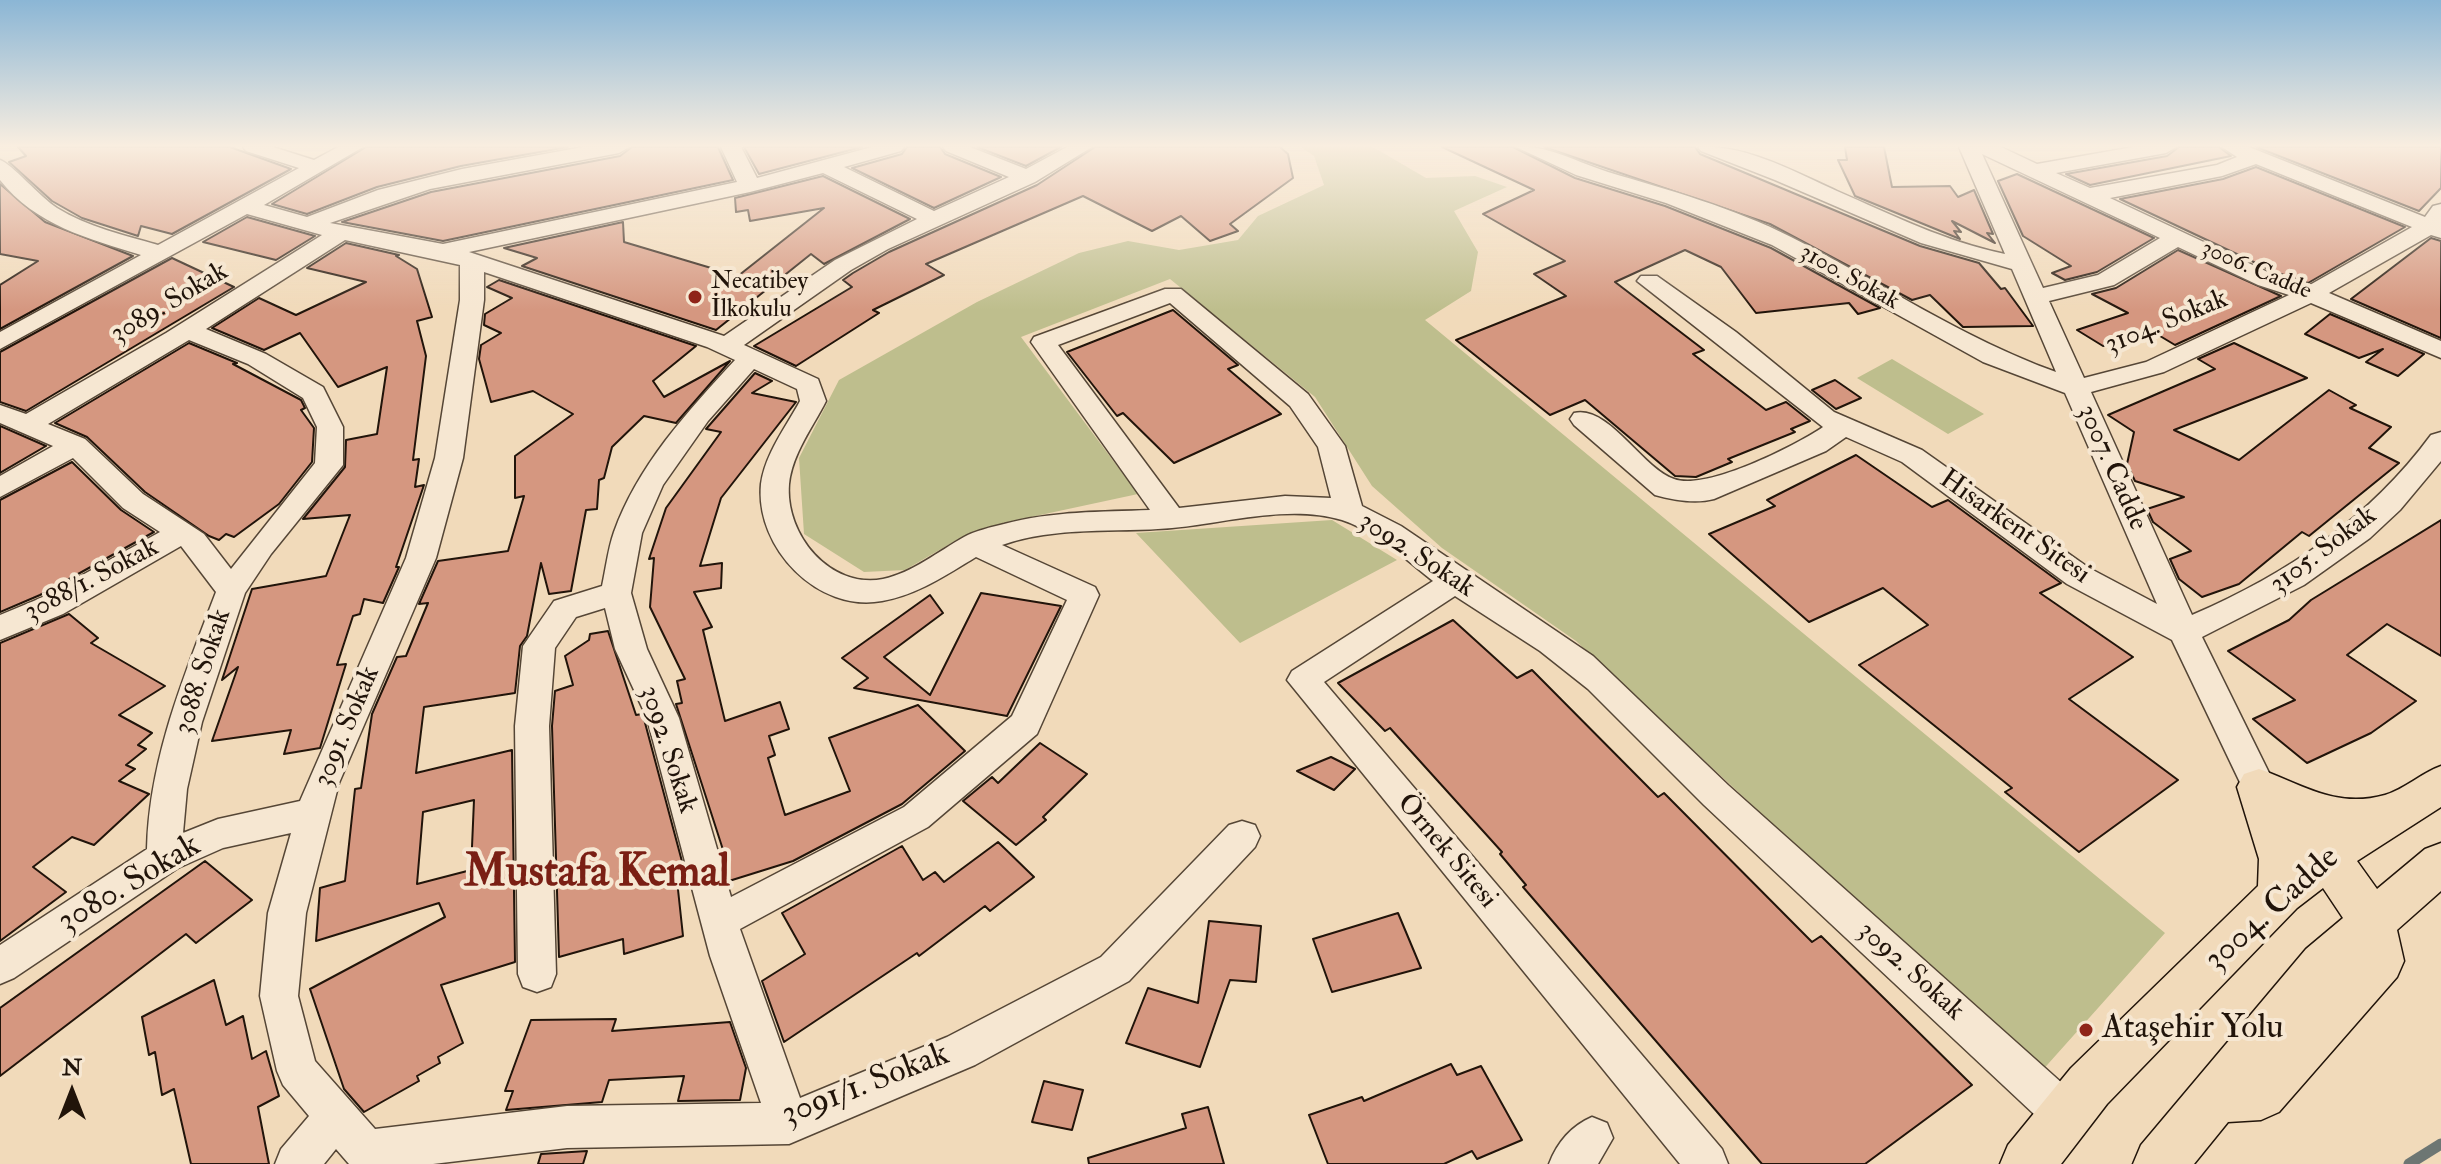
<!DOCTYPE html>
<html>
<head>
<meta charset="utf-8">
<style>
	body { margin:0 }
	#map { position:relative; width:2441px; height:1164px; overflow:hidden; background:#f1daba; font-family:"IM FELL Double Pica",serif }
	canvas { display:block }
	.north { position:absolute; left:32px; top:1052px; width:80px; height:80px; -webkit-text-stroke:6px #f6e7d2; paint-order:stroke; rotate:0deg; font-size:22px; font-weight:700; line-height:32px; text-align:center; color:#21140a }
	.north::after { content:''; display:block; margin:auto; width:28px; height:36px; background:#21140a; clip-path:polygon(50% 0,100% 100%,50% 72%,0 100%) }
</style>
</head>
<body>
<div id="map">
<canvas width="2441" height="1164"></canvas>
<div class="north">N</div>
</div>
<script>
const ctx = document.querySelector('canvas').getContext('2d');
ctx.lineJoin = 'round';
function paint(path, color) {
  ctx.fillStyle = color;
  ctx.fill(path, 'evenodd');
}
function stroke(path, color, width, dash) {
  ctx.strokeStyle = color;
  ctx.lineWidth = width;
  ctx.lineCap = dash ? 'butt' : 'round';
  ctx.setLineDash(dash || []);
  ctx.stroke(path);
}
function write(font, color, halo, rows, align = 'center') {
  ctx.font = font + ' "IM FELL Double Pica",serif';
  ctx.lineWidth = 8;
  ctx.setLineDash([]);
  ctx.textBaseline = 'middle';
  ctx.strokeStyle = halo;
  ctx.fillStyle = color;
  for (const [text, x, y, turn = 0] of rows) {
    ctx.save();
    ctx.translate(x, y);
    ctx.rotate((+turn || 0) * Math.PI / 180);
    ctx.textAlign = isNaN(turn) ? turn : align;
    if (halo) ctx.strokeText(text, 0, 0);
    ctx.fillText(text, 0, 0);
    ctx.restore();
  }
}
const green = new Path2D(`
	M1301,147H1373L1426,178L1475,176L1507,187L1454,211L1478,252L1471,291L1425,320L2165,933L2040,1073L1576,641L1442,548L1372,486L1315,397L1170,279L1021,337L1138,494L1003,523L960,538L905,570L864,572L804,534L799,458L839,380L977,302L1079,253L1128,241L1179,250L1238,240L1258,216L1324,185L1314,156Z
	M1892,359L1984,414L1948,434L1857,378Z
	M1332,520L1397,560L1240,643L1136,533Z`);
const stream = new Path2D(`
	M2409,1164L2441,1144`);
const building = new Path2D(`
	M18,147H230L291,169L172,234L141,226L138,236L82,218L52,201L9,162L26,156Z
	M366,147H568L461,166L377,187L307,214L272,204Z
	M632,147H718L733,180L443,241L342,222L431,192L620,156Z
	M744,147H862L759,174Z
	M907,147H940L945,154L1001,177L934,208L852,168L902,154Z
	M977,147H1061L1026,166Z
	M1095,147H1280L1288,154L1293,178L1230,224L1238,231L1210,241L1181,216L1152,231L1083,196L926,264L944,275L873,310L879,313L796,366L754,346L852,287L843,280L853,273L889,252L1037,185Z
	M1442,147H1513L1575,178L1665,206L1771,248L1880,308L1858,314L1849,303L1756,313L1721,267L1685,250L1615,282L1704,350L1693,354L1766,410L1786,402L1810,421L1791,429L1795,432L1728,459L1732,462L1696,477L1675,476L1585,400L1550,415L1456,340L1566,296L1534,274L1565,261L1483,214L1534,190Z
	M1544,147H1695L1700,154L1920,246L1979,263L2001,289L2005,288L2033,326L1963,327L1930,295L1912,300L1770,224Z
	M1845,147H1884L1892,187L1950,186L1958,197L1974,190L1993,234L1987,233L1995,243L1952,221L1961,232L1954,231L1960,239L1855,196L1838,160H1847Z
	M2179,147H2219L2231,156L2090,185L2066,174L2167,156Z
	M2256,147H2441V188L2419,211Z
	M2256,167L2405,227L2308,283L2275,272L2120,199L2223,179Z
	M2017,174L2154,238L2097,272L2065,280L2052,273L2071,266L2023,236L1998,181Z
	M823,176L910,219L824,264L811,254L716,330L522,266L537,258L504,248L623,222L624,242L738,276L824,208L750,221L748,210L736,212L735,198Z
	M0,184L45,222L133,256L0,329V285L38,261L0,254Z
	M247,217L315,236L276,260L203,242Z
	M2431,238L2441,241V338L2351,299Z
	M346,243L399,255L396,256L417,269L432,317L417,321L426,356L413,460L419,459L415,487L424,485L396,567H399L383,603L364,599L360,614L353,616L337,665L346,664L320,748L284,754L291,730L212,741L238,667L222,680L252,589L326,576L350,515L303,519L345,467L346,440L377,434L387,367L338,387L300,333L264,350L212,328L259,298L296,315L366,282L307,268Z
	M2178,250L2281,296L2175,345L2150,330L2103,346L2077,330L2128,313L2092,294L2116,288Z
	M172,258L234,287L26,411L0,402V352Z
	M499,280L696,346L653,381L664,397L730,361L676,423L644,416L612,447L604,478L599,480L597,509L586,510L571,591L549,594L541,563L527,636L520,646L515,693L424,707L416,773L512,750L515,962L441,985L463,1043L438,1057L440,1063L417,1076L419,1081L364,1112L344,1089L310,989L445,917L439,903L316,941L320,888L345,881L355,789L361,788L372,714L397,657L406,656L428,603L419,604L438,561L508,551L524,496L515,498V456L573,414L533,391L491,402L479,359L481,345L501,333L484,325L485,314L512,298L487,287ZM474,800L471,870L417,884L423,812Z
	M1173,310L1238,365L1228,369L1281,414L1174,463L1123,413L1117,416L1067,352Z
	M2330,314L2424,354L2398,376L2366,362L2383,349L2359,358L2305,334Z
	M189,343L237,363L233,364L301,400L305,408L301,410L314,428L312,462L279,504L234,537L226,534L219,540L209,536L145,492L87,437L55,423Z
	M2234,343L2307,378L2174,430L2239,460L2329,390L2356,405L2350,408L2391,427L2369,448L2399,463L2309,536L2302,532L2239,584L2202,597L2179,579L2170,559L2191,551L2153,522L2147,509L2184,497L2135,481L2127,464L2134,432L2108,415L2215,369L2198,359Z
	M755,373L772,381L752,393L796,402L721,498L700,566L722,563L721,588L694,592L712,627L703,630L725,721L780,702L789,729L769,736L775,755L768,758L785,815L850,791L829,738L918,705L965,751L902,804L793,861L729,881L725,856L676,704L682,703L677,681L685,679L650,607L654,558L649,559L666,508L721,432L706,429Z
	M1835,380L1861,398L1836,409L1812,390Z
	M0,426L46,446L0,473Z
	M1856,455L1932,507L1948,500L2061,583L2040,593L2133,657L2069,699L2178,780L2079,852L2005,792L2012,788L1859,665L1928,625L1883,588L1809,622L1709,534L1775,506L1767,500Z
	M72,462L121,510L154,532L40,595L0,612V500Z
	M2441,520V656L2387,624L2347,655L2416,701L2371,733L2307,763L2253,719L2295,700L2228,651L2289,620L2311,600Z
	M981,593L1061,606L1007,716L854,688L868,678L842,658L930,595L943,613L884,657L930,695Z
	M69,614L98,638L91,643L165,686L119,715L152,733L138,745L146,749L126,765L135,769L119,781L149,794L94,845L72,837L33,867L66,892L0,941V643Z
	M1453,620L1517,678L1532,670L1658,797L1664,793L1812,942L1821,936L1972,1085L1865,1164H1762L1523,887L1526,885L1500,854L1502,852L1390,728L1385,731L1338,683Z
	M608,631L636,715L642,714L644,719L684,869L676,871L683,936L624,954L623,939L559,957L552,726L555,691L573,685L565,656L589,640L590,634Z
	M1040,743L1087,774L1043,817L1046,820L1016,845L963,801L992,777L998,783Z
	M1331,757L1355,769L1334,790L1297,771Z
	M998,842L1034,877L990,911L985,906L919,956L917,953L784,1042L762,981L805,954L782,913L902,846L923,880L935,872L944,882Z
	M205,861L252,900L196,943L186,934L0,1076V1008Z
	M1398,913L1421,968L1332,992L1313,939Z
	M1209,921L1261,926L1256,982L1230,980L1200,1067L1126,1043L1148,988L1198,1003Z
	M214,980L226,1025L243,1016L252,1059L266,1051L279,1096L258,1107L269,1164H191L174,1089L162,1095L155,1052L149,1055L142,1017Z
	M616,1019L612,1031L730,1022L746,1068L740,1100L678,1101L684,1076L609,1080L602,1102L506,1110L513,1091H505L531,1020Z
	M1451,1064L1457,1075L1481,1066L1522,1140L1477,1159L1472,1151L1444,1164H1328L1309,1115L1362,1097L1364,1101Z
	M1044,1081L1083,1090L1072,1130L1032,1122Z
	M1208,1107L1224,1164H1089L1088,1158L1186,1128L1182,1114Z
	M587,1151L583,1164H538L541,1154Z`);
const minor = new Path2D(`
	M243,147H273L314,160L338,147H363L264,205L307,217L378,190L462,169L583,147H629L619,153L430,189L330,223L443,244L737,182L721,147H741L757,178L872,147H904L901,151L844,167L934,211L1009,177L946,151L943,147H970L1026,169L1067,147H1092L1035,182L888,249L851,270L744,345L818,379L826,401C813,427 792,454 789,484C785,535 830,589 883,579C912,573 939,551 964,537C975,531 991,527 1004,524C1052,511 1101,512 1150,510L1031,342L1034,337L1165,289H1181L1308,394L1345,446L1362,506L1401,526L1593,656L1728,785L2081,1100L2087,1115L2081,1130L2066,1136L2051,1130L1704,805L1588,689L1540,651L1455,596L1324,682L1722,1149L1728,1164H1680L1287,680L1292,671L1433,581C1405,559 1376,531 1342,520C1289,504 1226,523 1172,528C1116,533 1056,526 1002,545L1095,587L1099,595L1037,734L928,827L740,929L800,1098L947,1037L1101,957L1229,825L1242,821L1255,825L1260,836L1255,847L1129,981L975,1065L789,1144L567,1148L433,1164H349L336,1149L324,1164H275L281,1149L309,1116L283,1085L277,1071L260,996L268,913L291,833L223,848L178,868L14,978L0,984V945L147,849C149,759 184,676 216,592L181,546L63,614L0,640V615L41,598L160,532L123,508L73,458L0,497V476L53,446L0,423V405L26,414L166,333L322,235L247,214L0,349V332L141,255C89,239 35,225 0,180V160C11,163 41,198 57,208C88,227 124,235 158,245L299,168L246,151ZM823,173L917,219L835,260L724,336L469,252L750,192ZM345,240L460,265V300L435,458L406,558L300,801L218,819L183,833L187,789L202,722L245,593L271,554L343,465V427L323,387L266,354L206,329ZM484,272L707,347L735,360C688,411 638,465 614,532C608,549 606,568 602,586L554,601L523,646L515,726L518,974L523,987L537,992L551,987L556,974L549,726L555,648L576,617L605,608L615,649L647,718L710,956L761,1103L567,1106L375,1129L315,1061L298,996L306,913L339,783L436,558L463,458L484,300ZM1170,303L1290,406L1318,447L1331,498L1285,496L1179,508L1058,345ZM189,340L248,364L303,398L317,427L315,463L231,569L204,534L143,494L85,439L48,424ZM754,369L797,389L800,401C786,427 765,454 761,484C755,548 818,613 882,601C917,595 946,575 976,557L1067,600L1012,716L904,807L731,897L679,718L647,649L631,593L642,533L663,485L708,421Z
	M1516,147C1549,145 1576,162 1608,172C1669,190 1734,208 1791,237C1880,282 1962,338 2056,372L2012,269L1921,243L1775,180L1701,151L1698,147C1745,144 1795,172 1837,191C1892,215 1946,242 2005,254L1959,147H2001L2037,164L2133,147H2176L2166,153L2056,173L2090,188L2217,165L2237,157L2222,147H2249L2425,217L2433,206L2441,204V238L2431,235L2329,293L2441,341V358L2311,303L2164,372L2091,392L2192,615C2287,574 2369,519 2431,435L2441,432V461L2400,510L2370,538L2304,585L2202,637L2276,787L2271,797L2259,801L2247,797L2172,640L2067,584L1902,462L1846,437L1826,451L1714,499C1696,504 1673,500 1655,495L1574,425L1570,419L1574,413C1608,404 1643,469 1674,479C1706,491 1795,446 1823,427L1637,281L1641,276H1657L1736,332L1834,412L1922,450L2089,568L2157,604L2065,393L1983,362L1772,245L1666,203L1576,175ZM1982,154L2160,238L2098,275L2043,288ZM2256,164L2412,227L2308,286L2274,275L2110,198L2222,176ZM2178,247L2258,285L2289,295L2146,362L2084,378L2049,301L2114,285Z
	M1592,1117L1607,1123L1613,1138L1598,1164H1549C1557,1143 1571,1126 1592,1117Z`);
const major = new Path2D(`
	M2441,766V807L2357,861L2377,889L2425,849L2441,843V891L2397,930L2404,961L2397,977L2279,1112L2261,1120L2228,1122L2194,1164H2133L2141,1145L2306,949L2343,918L2323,888L2297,908L2107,1104L2061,1164H2000L2008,1145L2071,1068L2258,886L2259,859L2237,787L2244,774L2259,769C2302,784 2335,809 2385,795C2405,789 2421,773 2441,766Z`);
const markers = [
	[695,297,8,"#8f2418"],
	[2086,1030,8,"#8f2418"]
];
const farStreetnames = [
	["3006. Cadde",2256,271,23],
	["3100. Sokak",1849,278,29]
];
const farPoinames = [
	["Necatibey",711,283],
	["İlkokulu",711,311]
];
const streetNames = [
	["3089. Sokak",170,304,-31],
	["3104. Sokak",2167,323,-22],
	["3007. Cadde",2111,468,66],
	["Hisarkent Sitesi",2014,528,35],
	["3105. Sokak",2324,551,-37],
	["3092. Sokak",1416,556,33],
	["3088/1. Sokak",92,581,-28],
	["3088. Sokak",204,672,-72],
	["3091. Sokak",348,727,-67],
	["3092. Sokak",667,750,72],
	["Örnek Sitesi",1446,852,50],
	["3092. Sokak",1910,972,42]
];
const nearStreetnames = [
	["3080. Sokak",130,885,-31],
	["3004. Cadde",2273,910,-42],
	["3091/1. Sokak",866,1086,-21]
];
const nearPoinames = [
	["Ataşehir Yolu",2102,1030]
];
const nearDistrictnames = [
	["Mustafa Kemal",597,876]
];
paint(green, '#bebe8d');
stroke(stream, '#6d7673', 11);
paint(building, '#d59780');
stroke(building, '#21140a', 2);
stroke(minor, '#554636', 3);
stroke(major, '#21140a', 3);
paint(minor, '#f6e7d2');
paint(major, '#f1daba');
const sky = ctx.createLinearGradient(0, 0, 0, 310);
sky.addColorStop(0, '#8bb6d5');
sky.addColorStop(0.47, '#f9eee0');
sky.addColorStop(1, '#f9eee000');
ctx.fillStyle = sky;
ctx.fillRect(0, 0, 2441, 310);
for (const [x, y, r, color] of markers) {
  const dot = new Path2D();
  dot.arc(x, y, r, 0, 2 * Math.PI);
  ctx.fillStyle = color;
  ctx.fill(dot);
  stroke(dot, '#f6e7d2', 3);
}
write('24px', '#21140a', '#f6e7d2', farStreetnames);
write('24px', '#21140a', '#f6e7d2', farPoinames, 'left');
write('28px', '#21140a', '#f6e7d2', streetNames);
write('34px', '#21140a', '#f6e7d2', nearStreetnames);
write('34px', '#21140a', '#f6e7d2', nearPoinames, 'left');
write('bold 44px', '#7a1f14', '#f6e7d2', nearDistrictnames);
</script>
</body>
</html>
